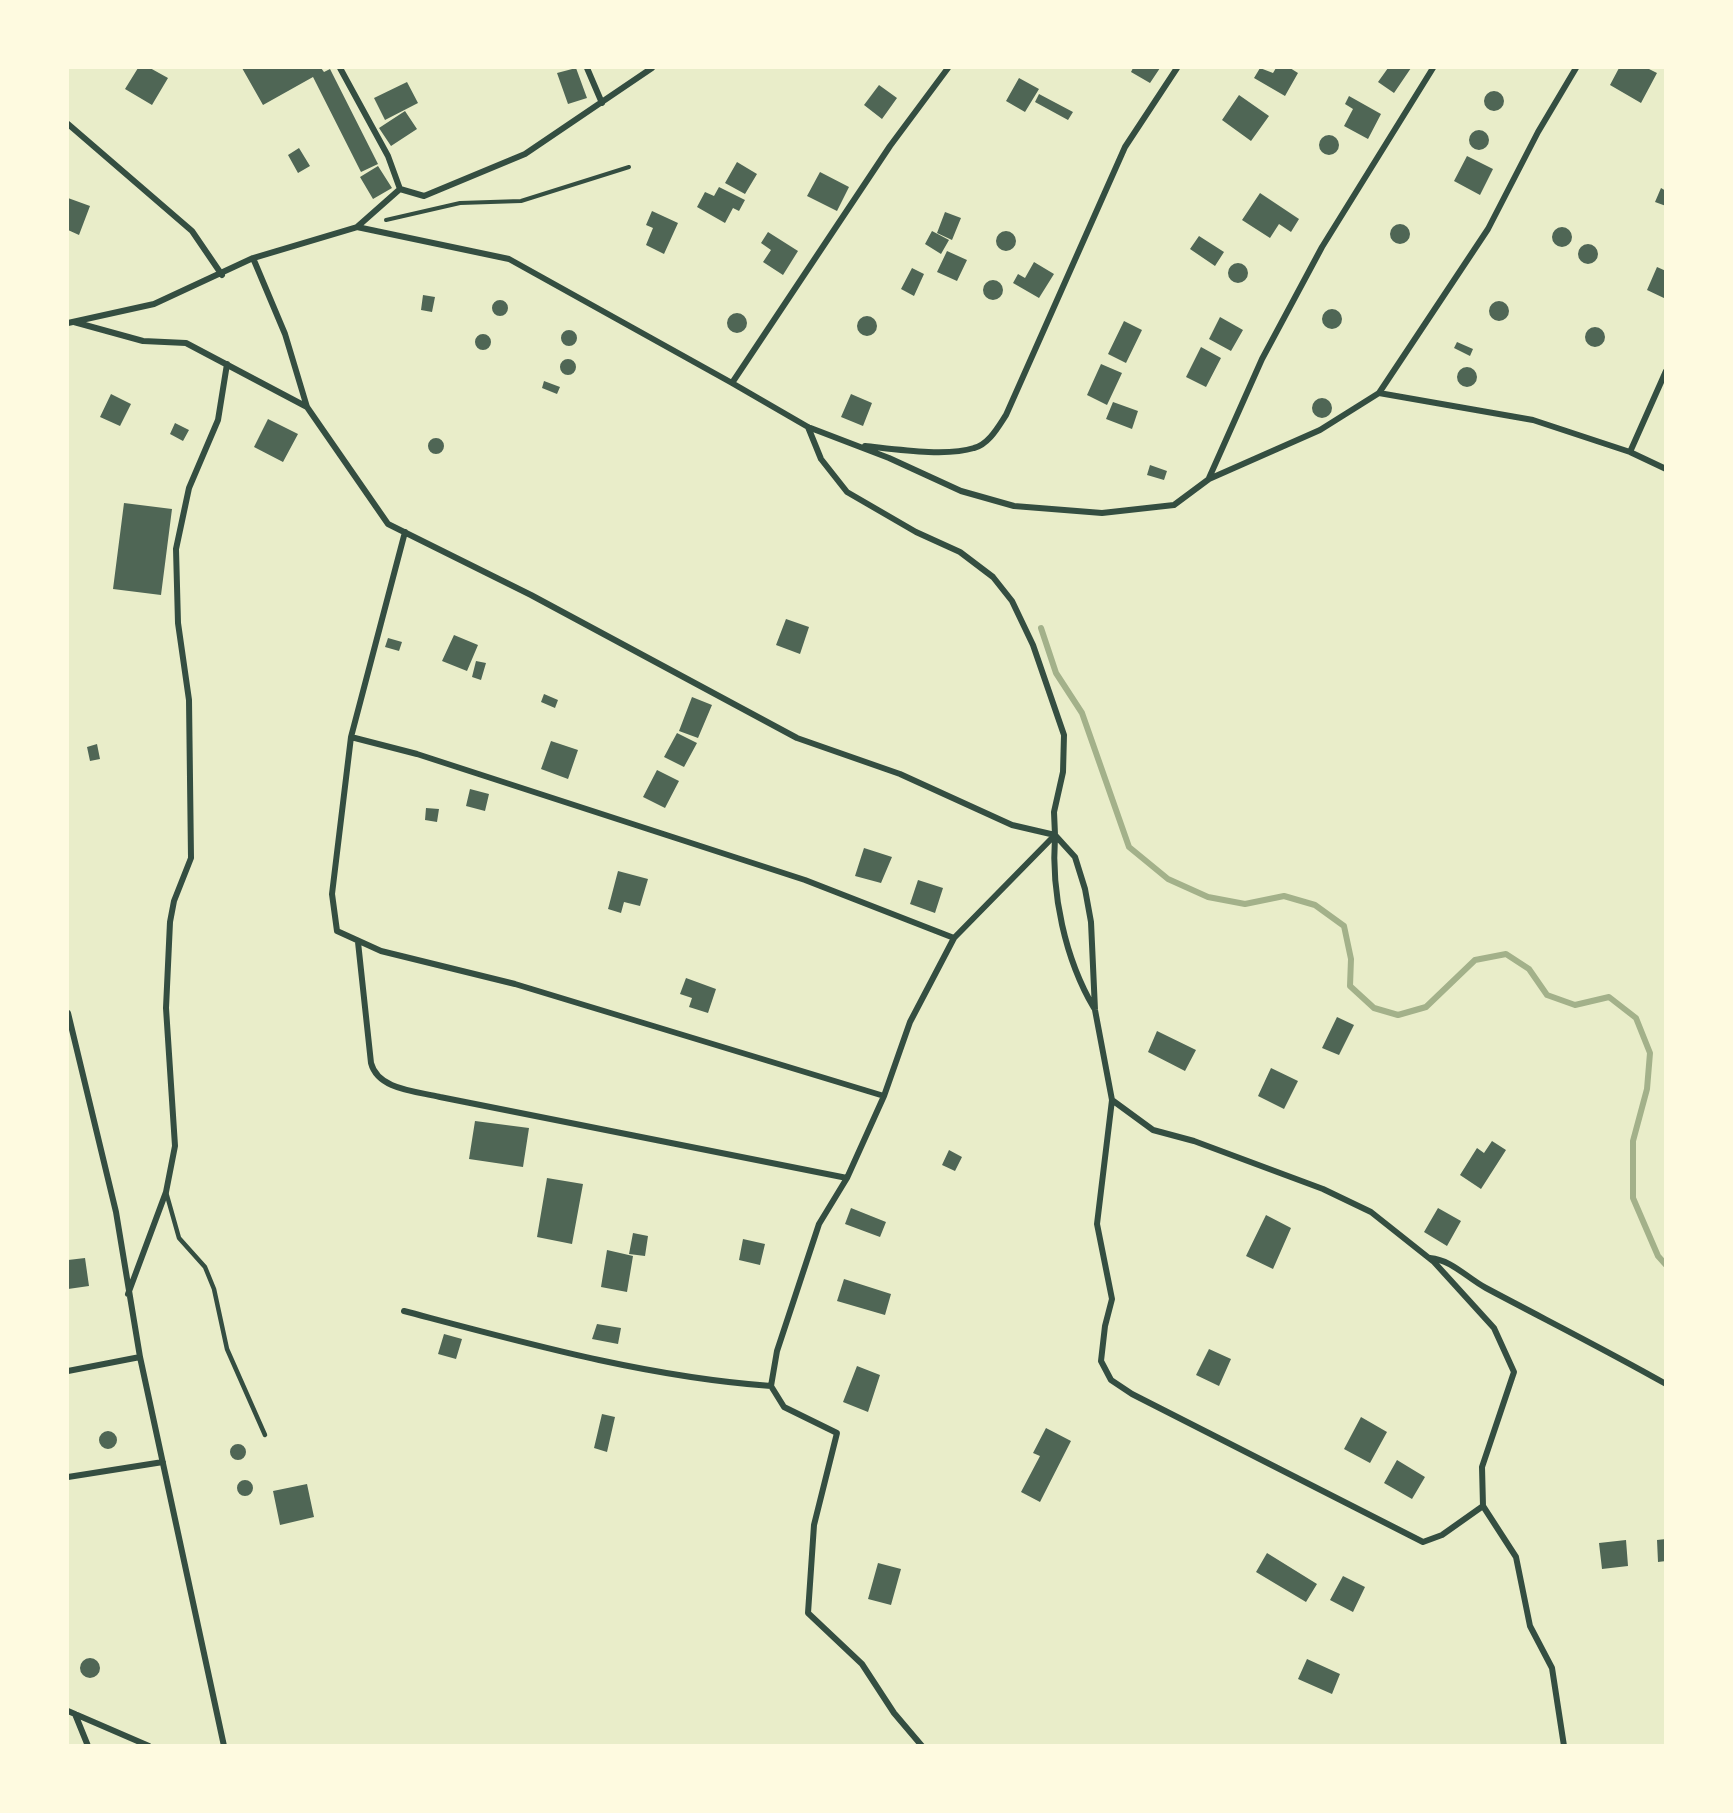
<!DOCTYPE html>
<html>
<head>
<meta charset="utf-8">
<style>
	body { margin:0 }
	#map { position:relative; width:1733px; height:1813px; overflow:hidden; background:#e9edc9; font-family:Cabin,sans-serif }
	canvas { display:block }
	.frame { position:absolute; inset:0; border:69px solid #fefae0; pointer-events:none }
</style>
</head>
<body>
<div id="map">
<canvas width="1733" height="1813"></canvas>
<div class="frame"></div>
</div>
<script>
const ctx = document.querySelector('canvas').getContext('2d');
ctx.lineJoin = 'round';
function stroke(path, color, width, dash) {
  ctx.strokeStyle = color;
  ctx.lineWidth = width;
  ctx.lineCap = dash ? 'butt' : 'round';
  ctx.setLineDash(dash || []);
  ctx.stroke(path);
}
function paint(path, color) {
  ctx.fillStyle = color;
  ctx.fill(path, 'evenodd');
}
const stream = new Path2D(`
	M1041,628L1056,673L1082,713L1129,847L1168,879L1208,897L1245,904L1284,896L1315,905L1344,926L1351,959L1350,986L1374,1008L1398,1015L1426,1007L1475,960L1506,954L1529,969L1547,995L1575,1005L1609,997L1636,1018L1650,1053L1647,1089L1633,1141V1198L1658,1256L1666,1265`);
const building = new Path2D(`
	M138,68H150L168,78L152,105L125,89Z
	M242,68H321L324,72L330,69L378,164L361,172L313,77L263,105Z
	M576,68L587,98L568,104L557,73Z
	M1133,68H1160L1150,83L1131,72Z
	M1260,68L1273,73L1276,68H1290L1298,73L1285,96L1254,78Z
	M1388,68H1411L1394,93L1378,82Z
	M1619,68H1647L1657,73L1641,103L1610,85Z
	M1019,78L1039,89L1025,112L1006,101Z
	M407,82L418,103L385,120L374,98Z
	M879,85L897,98L882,119L864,105Z
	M1484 101a10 10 0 1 1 20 0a10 10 0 1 1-20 0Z
	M1039,94L1073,112L1068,120L1035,102Z
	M1239,95L1269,116L1251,141L1222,120Z
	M1349,96L1381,114L1368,139L1344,126L1353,109L1345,104Z
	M405,111L417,129L391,146L379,128Z
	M1469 140a10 10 0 1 1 20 0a10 10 0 1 1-20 0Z
	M1319 145a10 10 0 1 1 20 0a10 10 0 1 1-20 0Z
	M299,148L310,166L298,173L288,155Z
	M1467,156L1493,169L1480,195L1454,181Z
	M737,162L757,174L745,194L725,183Z
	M378,166L392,188L373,199L360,177Z
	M820,172L849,187L837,211L807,196Z
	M719,187L745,200L739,211L733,208L725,223L697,207L705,192L714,196Z
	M1661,188L1666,191V206L1655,202Z
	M1260,193L1299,219L1291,232L1279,224L1270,238L1242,220Z
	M68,198L90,206L79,235L68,230Z
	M652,211L678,223L664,254L646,245L653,228L646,225Z
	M945,212L961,218L952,240L937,233Z
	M1390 234a10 10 0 1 1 20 0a10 10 0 1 1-20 0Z
	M1552 237a10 10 0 1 1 20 0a10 10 0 1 1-20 0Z
	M996 241a10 10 0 1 1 20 0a10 10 0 1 1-20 0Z
	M932,231L949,240L941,254L925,244Z
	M768,232L798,251L783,275L763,262L771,250L761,243Z
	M1199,236L1224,252L1215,266L1190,249Z
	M1578 254a10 10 0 1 1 20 0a10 10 0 1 1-20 0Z
	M947,251L967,260L957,281L937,272Z
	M1034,262L1054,274L1039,298L1013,283L1018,274L1025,278Z
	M1228 273a10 10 0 1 1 20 0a10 10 0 1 1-20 0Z
	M1657,267L1666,271V299L1647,290Z
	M912,268L924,274L914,296L901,289Z
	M983 290a10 10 0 1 1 20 0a10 10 0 1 1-20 0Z
	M423,295L435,297L432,312L421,310Z
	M492 308a8 8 0 1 1 16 0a8 8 0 1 1-16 0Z
	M1489 311a10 10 0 1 1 20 0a10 10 0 1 1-20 0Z
	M1322 319a10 10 0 1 1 20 0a10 10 0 1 1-20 0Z
	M727 323a10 10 0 1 1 20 0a10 10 0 1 1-20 0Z
	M857 326a10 10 0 1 1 20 0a10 10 0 1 1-20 0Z
	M1220,317L1243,330L1231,351L1209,339Z
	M1124,321L1142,330L1126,363L1108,354Z
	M1585 337a10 10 0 1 1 20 0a10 10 0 1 1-20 0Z
	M561 338a8 8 0 1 1 16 0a8 8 0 1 1-16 0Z
	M475 342a8 8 0 1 1 16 0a8 8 0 1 1-16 0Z
	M1457,342L1473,349L1470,356L1454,348Z
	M1201,347L1221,358L1206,387L1186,377Z
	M560 367a8 8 0 1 1 16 0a8 8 0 1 1-16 0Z
	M1101,364L1122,373L1107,405L1087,395Z
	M1457 377a10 10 0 1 1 20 0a10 10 0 1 1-20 0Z
	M544,381L560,387L557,394L542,388Z
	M111,394L131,404L120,426L100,417Z
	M851,394L872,403L863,426L841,417Z
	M1312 408a10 10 0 1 1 20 0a10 10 0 1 1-20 0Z
	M1113,402L1138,411L1132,429L1106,419Z
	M268,419L298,434L283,462L254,447Z
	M175,423L189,430L183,441L170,434Z
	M428 446a8 8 0 1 1 16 0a8 8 0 1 1-16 0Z
	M1150,465L1167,471L1164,480L1147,475Z
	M124,503L172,509L161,595L113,589Z
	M786,619L809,627L800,654L776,645Z
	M454,635L478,645L467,671L442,661Z
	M388,638L402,642L399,651L385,647Z
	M476,661L486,663L481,680L472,677Z
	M544,694L558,700L555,708L541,702Z
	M692,697L712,705L698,738L679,731Z
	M677,733L697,743L684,767L664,757Z
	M551,741L578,750L568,779L541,769Z
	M97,744L100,759L90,761L87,747Z
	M657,770L679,781L665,808L643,797Z
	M470,789L489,794L485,811L466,806Z
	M426,808L439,809L437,822L425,820Z
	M864,848L892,857L881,883L855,876Z
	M618,871L648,879L640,906L624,902L621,913L608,909Z
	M918,880L943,888L935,913L910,904Z
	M686,978L716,989L708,1013L689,1007L692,998L680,994Z
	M1337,1017L1354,1025L1339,1055L1322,1048Z
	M1157,1031L1196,1050L1185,1071L1148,1052Z
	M1271,1068L1298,1081L1284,1109L1258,1096Z
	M475,1121L529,1128L523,1167L469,1159Z
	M1492,1141L1506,1150L1481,1189L1460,1175L1477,1148L1484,1153Z
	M949,1150L962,1157L955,1171L942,1165Z
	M547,1178L583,1184L572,1244L537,1237Z
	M851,1208L886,1222L880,1237L845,1224Z
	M1438,1208L1461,1221L1447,1246L1424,1232Z
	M1266,1215L1291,1228L1273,1269L1246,1256Z
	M633,1233L648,1236L645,1256L629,1254Z
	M743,1239L765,1244L760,1265L739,1260Z
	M607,1250L633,1256L627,1292L601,1287Z
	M85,1258L89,1286L68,1289V1260Z
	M844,1279L891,1294L885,1315L837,1301Z
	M597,1324L621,1328L618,1344L592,1339Z
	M444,1334L462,1339L456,1359L438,1354Z
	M1209,1349L1231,1359L1219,1386L1196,1375Z
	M857,1366L880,1375L868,1412L843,1402Z
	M602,1414L615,1417L607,1452L594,1448Z
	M1361,1417L1387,1432L1370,1463L1344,1449Z
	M1046,1428L1071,1441L1040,1502L1021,1492L1040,1456L1033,1453Z
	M99 1440a9 9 0 1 1 18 0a9 9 0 1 1-18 0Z
	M230 1452a8 8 0 1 1 16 0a8 8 0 1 1-16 0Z
	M1397,1460L1425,1477L1412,1499L1384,1483Z
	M237 1488a8 8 0 1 1 16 0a8 8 0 1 1-16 0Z
	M307,1484L314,1517L280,1525L273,1491Z
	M1666,1539V1561L1658,1562L1657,1540Z
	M1626,1540L1628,1566L1602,1569L1599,1543Z
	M1267,1553L1317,1584L1306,1602L1256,1572Z
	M878,1563L901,1569L891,1605L868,1599Z
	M1343,1576L1365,1587L1353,1612L1330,1600Z
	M80 1668a10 10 0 1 1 20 0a10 10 0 1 1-20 0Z
	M1307,1659L1340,1674L1332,1694L1298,1679Z`);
const path = new Path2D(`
	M386,220L460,203L521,201L629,167`);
const service = new Path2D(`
	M166,1192L179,1238L205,1267L214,1289L227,1349L265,1435`);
const minor = new Path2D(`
	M340,68L388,156L400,189
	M587,68L602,103
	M1576,68L1538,132L1488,229L1379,393L1533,420L1630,452L1666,371
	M68,124L192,231L222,275
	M357,227L509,259L732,383L890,146L948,68
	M253,258L285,334L307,407L388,524L531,595L797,738L900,774L1012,825L1055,835L1075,857L1085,889L1091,922L1095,1010L1112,1100L1153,1130L1194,1141L1323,1189L1371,1212L1434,1262L1494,1328L1514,1372L1482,1467L1483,1506L1516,1557L1530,1626L1552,1668L1564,1746
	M74,322L143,341L186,343L307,407
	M68,323L154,304L253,258L357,227L400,189L424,196L525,154L652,68
	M732,383L808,427L889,458L961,491L1014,506L1102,513L1174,505L1209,479L1320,430L1379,393
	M808,427L821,459L847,492L916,532L960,552L993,577L1012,601L1033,645L1064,735L1063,772L1054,812L1055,835L954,938L910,1022L884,1096L847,1178L819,1224L777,1351L771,1386L784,1407L837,1433L814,1525L808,1613L862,1664L894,1713L922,1746
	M865,446C894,449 946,457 974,448C989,444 998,427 1006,415L1125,147L1177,68
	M1630,452L1666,469
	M1209,478L1262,359L1322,247L1433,68
	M405,532L351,737L332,894L337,931L381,951L515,984L884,1096
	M351,737L417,754L805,880L954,938
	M1055,836C1051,893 1065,959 1094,1008
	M358,942L371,1063C378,1090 416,1091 440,1097L847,1178
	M68,1013L116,1212L140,1357L224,1746
	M1112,1100L1097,1224L1112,1299L1105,1326L1101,1361L1111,1380L1132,1394L1423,1542L1442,1535L1483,1506
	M1430,1258C1452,1260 1467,1278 1486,1288C1546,1320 1606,1350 1666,1384
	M128,1294L166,1192L175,1146L166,1008L170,922L174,901L191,858L189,700L178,623L176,549L189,488L218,420L227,364
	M404,1311C525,1343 646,1377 771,1386
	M68,1371L140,1357
	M68,1477L163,1462
	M68,1711L149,1746
	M75,1714L88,1746`);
stroke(stream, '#a3b18a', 6);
paint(building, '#4f6655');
stroke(path, '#344e41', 4);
stroke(service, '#344e41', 4.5);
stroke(minor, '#344e41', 6);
</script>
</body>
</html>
